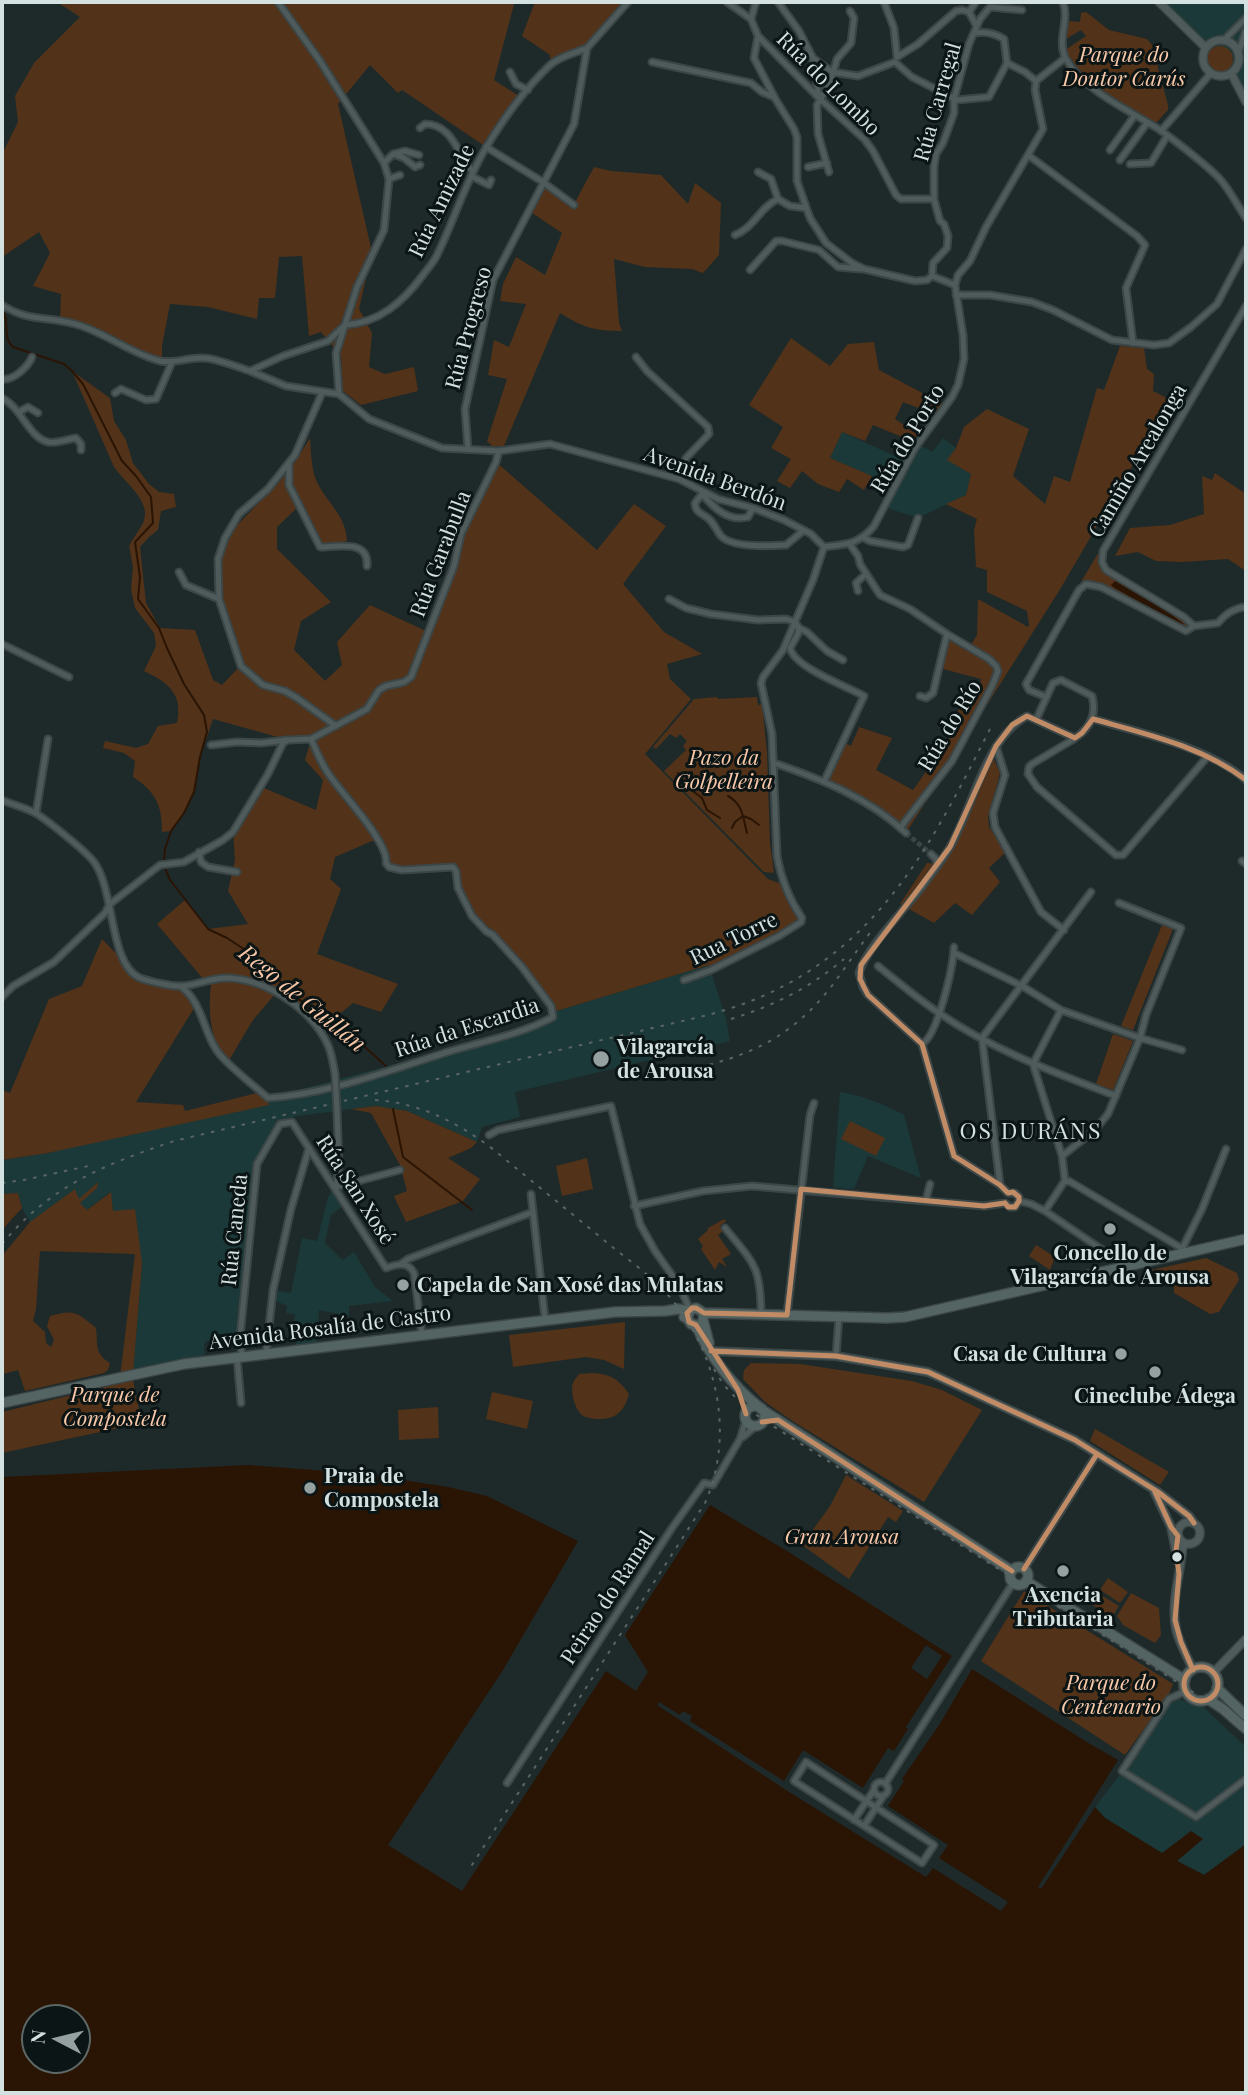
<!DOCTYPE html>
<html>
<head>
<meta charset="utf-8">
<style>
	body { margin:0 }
	#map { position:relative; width:1248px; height:2095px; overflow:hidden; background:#1e2a2a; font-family:"Playfair Display",serif }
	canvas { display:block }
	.frame { position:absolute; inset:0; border:4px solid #d3e1e0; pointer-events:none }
	.north { position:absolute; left:21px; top:2004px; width:70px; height:70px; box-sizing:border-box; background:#0c1515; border:2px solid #5c6766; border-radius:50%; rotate:277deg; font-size:19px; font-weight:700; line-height:28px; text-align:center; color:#d3e1e0 }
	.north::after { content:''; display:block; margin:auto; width:24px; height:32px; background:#94a1a0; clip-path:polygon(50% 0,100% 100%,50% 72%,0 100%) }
</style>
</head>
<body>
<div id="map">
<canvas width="1248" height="2095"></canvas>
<div class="frame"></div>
<div class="north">N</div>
</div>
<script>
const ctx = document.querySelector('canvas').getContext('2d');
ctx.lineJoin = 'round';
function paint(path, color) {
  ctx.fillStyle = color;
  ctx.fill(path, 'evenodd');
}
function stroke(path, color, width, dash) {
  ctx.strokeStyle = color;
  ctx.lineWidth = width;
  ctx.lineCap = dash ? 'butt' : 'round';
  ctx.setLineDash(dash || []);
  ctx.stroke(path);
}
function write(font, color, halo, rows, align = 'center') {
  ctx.font = font + ' "Playfair Display",serif';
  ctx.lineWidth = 6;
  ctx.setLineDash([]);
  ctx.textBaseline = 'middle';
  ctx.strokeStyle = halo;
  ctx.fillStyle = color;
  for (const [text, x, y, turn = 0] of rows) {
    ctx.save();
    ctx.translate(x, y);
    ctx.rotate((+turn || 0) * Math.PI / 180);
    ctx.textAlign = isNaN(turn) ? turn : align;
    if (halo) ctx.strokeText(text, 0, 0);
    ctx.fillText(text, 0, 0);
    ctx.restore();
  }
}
const built = new Path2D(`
	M1162,2H1246V94L1227,75L1212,48Z
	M842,432L908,462L918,444L932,452L943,438L956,448L948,460L971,474L966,495L918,518L884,507L895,487L830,458Z
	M709,965L726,1019L730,1041L515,1092L520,1117L482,1127L477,1142L407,1111L376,1106L297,1116L275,1121L276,1125L256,1161L237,1319L238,1341L224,1344L223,1339L206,1341L204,1344L205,1355L133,1369L142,1263L113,1211L110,1192L75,1219L30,1222L22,1208L18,1193L2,1194V1160L48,1153L268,1098L493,1038L552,1017L553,1012Z
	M840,1092L859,1096L884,1105L904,1115L921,1178L868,1156L854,1189L833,1187Z
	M333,1190L345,1204L331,1215L325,1243L343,1260L354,1252L375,1287L393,1301L349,1306V1316L319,1310L317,1347L295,1350L299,1324L294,1322L295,1314L286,1313L287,1306L272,1299L273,1290L291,1293L302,1238L317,1241L328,1197Z
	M1172,1697L1203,1707L1246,1747V1844L1205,1875L1162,1853L1105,1818L1095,1807L1122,1772Z`);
const green = new Path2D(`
	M57,2H506L514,4L494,80L522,98L486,147L402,90L398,93L370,65L338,104L372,252L359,309L372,333L369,367L385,374L414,367L418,391L361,405L343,391L341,356L321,332L309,336L302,256L279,257L275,298H259L257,319L208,307L170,304L162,346V361L91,330L60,321L61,294L33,286L50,253L39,232L2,257V154L18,122L15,96L34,63L80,17Z
	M535,2H628L587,48L551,64L550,55L522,36Z
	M1086,12L1109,30L1147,39L1152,45L1168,105V110L1156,123C1122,103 1086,85 1065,50L1086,36L1081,30L1066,39L1068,21L1080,22L1081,13Z
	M1207 59a13 13 0 1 1 26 0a13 13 0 1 1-26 0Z
	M594,167L611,171L661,175L688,204L695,183L721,203L719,255L703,273L692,269L645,267L614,259L619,323L622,331C594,331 582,327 560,313L504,446H492L487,441L507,379L488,375L494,340L509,347L526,304L500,301L503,284L516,257L545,275L562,233L532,213L546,187L574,204Z
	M791,338L830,366L848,344L874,342L879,370L943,404L934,414L903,402L895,419L918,434L912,441L873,425L865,441L842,432L830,458L872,476L864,490L847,479L839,492L818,484L802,471L790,488L777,481L791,459L771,448L783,427L749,405Z
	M1120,346L1144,348L1147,369L1154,374L1153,391L1171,400L1059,591L906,833L867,802L824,782L842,742L851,746L859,727L892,738L876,770L913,790L949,739L960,706L980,688L981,679L943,669L949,640L967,651L977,635L978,599L1028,627L1029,625L1027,611L987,592V570L976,567L974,530L977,519L946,504L966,495L971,474L947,460L956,448L964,427L987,409L1029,429L1013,476L1045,504L1054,476L1070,482L1097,388L1104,390Z
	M72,371L110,398L114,421L126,440L133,463L149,484L159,492L174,494L176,507L161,511L158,530L149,537L140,547L146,603L160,628L195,630L213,680L222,685L241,665L221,605L218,559L225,538L290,470L310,438C311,450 311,465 315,477C324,502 346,513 347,541L320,547L299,506L277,527V549L331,602L301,621L294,650L325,681L342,665L337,642L370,605L428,632L444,593L461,534L496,462L597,550L634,504L666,526L623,584L664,632L702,654L667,664L670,679L691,699L645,754L768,879L785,885L801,922L711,970L709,965L553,1012L551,1006L493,935L486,931L463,901L453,867L402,870L389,867L380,843L372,841L335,857L330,879L341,889L317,954L398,984L381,1012L353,1003L319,1031L310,1019L276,993L253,1020L228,1062C210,1042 208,1011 211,985L204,980L157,924L185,900L208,929L248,924L228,891L235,860L233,832L259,786L316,810L323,780L305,760L311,740L281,738L213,719L200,757L194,792L184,813L171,831L162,832C162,805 156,792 133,777L135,761L124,753L103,748L105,741L136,748L148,744L158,726L177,723C183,694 169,683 144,671L156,646L154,633L135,608L131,589L133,567L129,546C133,538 139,531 143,523C153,502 124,482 114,467Z
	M1215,473L1246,494V571L1228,559L1182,562L1156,561L1138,552L1115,556L1130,528L1170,525L1204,514L1202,476L1212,480Z
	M1100,550L1103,551L1102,562L1109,571L1193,624L1186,631L1124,599L1089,585L1079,590L1078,587Z
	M717,697L718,699L757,697L758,705L762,704L767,752L770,843L774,873L764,872L664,771L686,750L683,746L687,741L680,734L676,738L670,734L656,749L653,747L694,699Z
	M992,755L1000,773L988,817L989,827L1006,852L989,868L1000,882L972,915L955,903L934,923L900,904L927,863L937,864L950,847Z
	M1162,925L1173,929L1133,1030L1121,1026Z
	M102,939L139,977L180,986L196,1005L136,1102L183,1105L185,1111L261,1092L268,1098L269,1105L48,1153L2,1160V1090L10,1093L49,999L82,986Z
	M1113,1034L1133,1041L1113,1090L1096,1084Z
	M376,1106L407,1111L477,1142L471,1148L448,1158L480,1179L463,1201L406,1222L394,1196L407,1191L400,1165L371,1113L351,1109Z
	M850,1121L885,1138L876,1156L841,1139Z
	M587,1158L593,1189L562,1196L556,1166Z
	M98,1182L97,1188L80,1203L87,1210L111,1192L113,1211L135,1209L142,1263L133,1374L120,1377L135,1254L40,1251L36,1309L33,1321L45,1332L46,1343L51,1347L54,1340L47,1326L50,1316C74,1309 77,1312 96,1328C98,1344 94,1354 110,1363L108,1370L104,1373L25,1391L18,1370L3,1374L2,1368V1256L30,1222L75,1189L79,1199Z
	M18,1193L22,1208L2,1230V1194Z
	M724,1219L726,1221L720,1226L723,1231L718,1235L731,1254L722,1259L727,1267L719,1262L715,1270L701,1249L703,1246L698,1239L708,1230V1228Z
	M1036,1245L1055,1257L1050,1270L1029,1256Z
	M1206,1258L1237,1273L1239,1280L1219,1312L1210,1314L1174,1293V1286L1147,1271Z
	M625,1322L624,1369L604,1360L586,1357L513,1367L509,1335Z
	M751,1363L800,1364L912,1381L942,1390L982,1410L924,1502L794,1422L765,1402L743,1379L744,1370Z
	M592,1373C610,1374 619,1379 629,1394C625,1410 616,1420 598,1419C594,1419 586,1418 582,1415C575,1409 570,1392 573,1383C574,1380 577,1377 579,1374Z
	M133,1380L142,1423L2,1453V1412Z
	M492,1392L533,1401L527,1429L486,1419Z
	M438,1407L439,1438L399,1440L398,1410Z
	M1095,1429L1169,1472L1160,1485L1090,1441Z
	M846,1475L903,1511L896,1522L888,1517L849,1579L802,1545L830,1506Z
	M1108,1578L1128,1592L1120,1603L1100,1590Z
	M1024,1591L1173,1684L1169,1694L1125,1755L981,1661Z
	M1098,1593L1119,1606L1112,1617L1091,1604Z
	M1131,1593L1159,1608L1161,1635L1155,1643L1123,1625L1117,1616Z`);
const water = new Path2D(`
	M1115,581L1164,609L1184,624L1176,623L1113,587L1111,585Z
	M249,1465L366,1474L448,1487L487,1496L578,1541L503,1670L388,1845L462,1891L606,1671L636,1691L648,1672L625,1635L710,1505L787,1551L952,1656L906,1727L908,1729L894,1751L888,1748L863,1788L803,1750L784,1781L690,1721L692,1716L683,1711L680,1715L659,1702L657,1705L789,1792L926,1877L933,1868L1001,1911L1008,1902L939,1858L948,1845L888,1806L904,1781L902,1779L941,1722L972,1669L1085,1741L1118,1760L1038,1887L1041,1889L1095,1807L1105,1818L1162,1853L1191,1831L1203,1839L1177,1861L1204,1875L1246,1844V2093H2V1477ZM926,1645L942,1656L927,1679L911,1668ZM35,2018H77V2060H35Z`);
const stream = new Path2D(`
	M2,310C11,321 1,337 13,347L64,364L72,371L83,384L122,461L136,476L151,497L153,523L135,542L140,577L138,599L159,628L167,648L184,684L204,715L207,732L200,757L194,792L184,813L171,831L165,849L164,861
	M678,773L686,786L702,798L707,810L720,818
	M728,796C743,804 743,818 747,833
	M732,828L735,822L743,816L751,819L759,825
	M165,868L170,880L208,929L227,938L250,953L333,1031L366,1048L386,1066
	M393,1109L403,1157L472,1210`);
const minorTunnel = new Path2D(`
	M906,833L931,854`);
const minor = new Path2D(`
	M278,2L320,61L359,123L384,163L389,179L384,230L357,287L336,353L339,394
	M727,2L751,19
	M756,2L751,19L758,36L754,58L776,100L794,129L797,137V181L810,218L826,243L852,263L864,269L915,281L927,280L932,276L955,285
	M778,2L799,31L813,58L832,72L858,76L895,62
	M884,2L894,28L897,57
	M1063,2C1070,21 1056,40 1066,59C1084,91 1131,111 1160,130C1177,142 1205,164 1219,178C1230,190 1237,205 1246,218
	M969,12L976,2
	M975,33C986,31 994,33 1004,39L1007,63L1025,72L1036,81
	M758,36L819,98L865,140L873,151L896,195L901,199H934
	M1223,41L1246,18
	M1238,54L1246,30
	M897,57L918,44L956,11L962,10L969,12L976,25
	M813,60L819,98
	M652,62L751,83L762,92L774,97
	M895,62L912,77L957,100L989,97L1007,63
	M510,72L516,84L528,90
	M420,128L425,124C453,124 458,156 473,172
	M1161,131L1211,73
	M486,147L543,182L574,205
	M1110,150L1135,115
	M393,154L405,151L419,155
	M1028,155L1137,236L1145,245L1126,288L1133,343
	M1120,160L1147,123
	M384,163L393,154L404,158L415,167L420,165
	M1130,164L1151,163L1167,136
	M808,167L827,163
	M758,172L771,179L778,199
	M829,172L818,134L817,105L830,83L837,59L851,43L854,18L850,11
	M471,176L489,185L491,180
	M389,179L400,175
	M735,235C754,228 760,207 778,199L790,206L806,208
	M750,270L776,241H782L819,250L838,267L861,269
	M932,276L933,263L947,248L948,236L944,224L940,221L934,199V166L936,154L943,143L954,113V99L969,44L980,19L990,7L1022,10
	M955,285L958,275L970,261L986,227L1043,129L1035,90L1036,81L1065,58
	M956,295H990L1032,302L1053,310L1112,340L1154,345L1169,343L1191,327L1217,304L1246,249
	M2,305C28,322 47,316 75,324C105,332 129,353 160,361C175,364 188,357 203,358C216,358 237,367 250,371
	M345,325C379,323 403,302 423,275C428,268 435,261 438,253C455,218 466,180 487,146C504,118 525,89 549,66C558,57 575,53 587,48
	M636,357L647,371L708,427L709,434L686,458L679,479
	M2,379C13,381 28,367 32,357
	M115,393L121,389L146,400L156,399L172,362
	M322,393L295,455L268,489L239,514L225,538L218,559L219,599L241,666L263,685L285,691L297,698L336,726
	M339,394L369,419L442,448L499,451L550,444L679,479L718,499L753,508L784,520L811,534L824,547
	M339,394L286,386L250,371L283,356L328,341L345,325
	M2,398C21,407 29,438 48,442C56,444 67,439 76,438L81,444V450
	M19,412L28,407L38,413
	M468,449L465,409L493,280L574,124L587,48L628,2
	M289,464V485L320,547C338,547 369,539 367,566
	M753,508L748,517C728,522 714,508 702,494L695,503C695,512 701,513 708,518C715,524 716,530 721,536C732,548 771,546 786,545L803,531
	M864,538L870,541L903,547L908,545L918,518
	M849,543L858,556L860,564L880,595L910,609L947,634L989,659L996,666L998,671L992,686L952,761L900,828
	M179,572L186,585L219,599
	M858,591L856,583L866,574
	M669,599L686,608L711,614L758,620L786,619L795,622
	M795,622L799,628L798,634L790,648C795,668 846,686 864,696L824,782
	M1194,626L1218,623C1226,613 1234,608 1246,607
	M799,628L807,632L827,651L843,660
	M2,644L69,677
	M920,696L926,698L933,693L947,634
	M1046,697L1029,690L1026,684L1079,590L1086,584L1101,587L1186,631L1194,626L1184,617L1106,570L1102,562L1103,551L1246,306
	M1093,719C1141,733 1208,747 1246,780
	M1074,739L1032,764L1029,767L1028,774L1037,787L1116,855H1123L1208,756
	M211,745L237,742L261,743L287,740
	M996,746L1005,775L993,813L995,827L1041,912L1064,930
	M774,763C821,779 869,798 906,833
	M2,800C13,805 27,808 37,814C48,821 87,852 94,862C115,890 109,965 140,978C148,981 173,987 182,986C198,985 212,977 229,978C267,980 310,1008 327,1043C332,1053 333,1063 335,1074
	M36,813L48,739
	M199,852L201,862L208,867L237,872
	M931,854L936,859L937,865
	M1242,861L1246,864
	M954,953L1022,986L1061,1010L1140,1038L1182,1050
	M878,966C898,982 918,999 939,1013C992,1050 1056,1073 1116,1096
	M684,980L711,970L779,936L801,922L802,918C789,899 781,878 777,856L772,734L761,683L763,677L783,650L813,580L824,547C846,544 858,545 874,526L915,448L952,397L958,385L964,359L963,335L955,285
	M180,986C204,1002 203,1037 222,1057C236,1072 253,1085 268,1098C330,1094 392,1069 451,1051C484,1041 522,1034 553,1017L551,1006L522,967L493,935L486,931L472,916L458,888L456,871L453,867L402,870L389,867L386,863C389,842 340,792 328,773C321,763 316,750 311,739
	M2,997L13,986L54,962L105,913L110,904L160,865L184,862L223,840L233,832L268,774L283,743L288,740L311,739L367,709L379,690L386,686L404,682L411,677L454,566L461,534L496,462L499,451
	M1061,1010L1033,1064L1062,1156L1065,1181
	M922,1044C938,1035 953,967 954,947
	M337,1112L339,1167L336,1187L400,1170
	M489,1135L498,1130L611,1106L640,1224L655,1251L679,1285L690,1310
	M1062,1156L1095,1130L1108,1114L1140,1038L1146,1015L1181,928L1119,903
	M1000,1184L982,1038L1091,892
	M531,1194L545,1319
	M926,1200L930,1184
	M1019,1201V1197L1015,1193H1008L1000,1185L954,1156L922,1044L868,995L863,987L859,973C866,948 905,909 922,887C931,874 942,861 950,847C974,806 983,741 1027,716L1075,738C1090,728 1097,715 1092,696L1061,680L1053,683L1036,720
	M1005,1203L1010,1207H1015L1019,1201L1031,1204L1045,1211L1126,1266
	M634,1206L703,1191L752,1186L984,1206L1005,1203
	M1045,1211L1064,1182L1069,1181L1188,1252
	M725,1228C754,1263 761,1267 761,1314
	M1182,1249L1202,1209L1226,1149
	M401,1264L408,1259L429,1251L533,1212
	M787,1315L810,1115L814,1103
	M266,1354L273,1290L291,1209L309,1148
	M836,1356L839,1316
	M237,1357L241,1403
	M242,1357L240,1337L257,1164L280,1124L292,1122L386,1268C397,1264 408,1261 414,1273L422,1334
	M743,1437L757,1425
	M1024,1569L1097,1454
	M1186,1691L1169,1699L1122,1771L1196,1817L1246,1779
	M806,1762L934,1845L922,1863L794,1781Z
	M874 1789a7 7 0 1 1 14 0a7 7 0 1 1-14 0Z
	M507,1783L672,1528L704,1483L713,1485L740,1439L746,1420
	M885,1784L1013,1583
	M854,1820L874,1790
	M864,1826L884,1795`);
const tertiary = new Path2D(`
	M1159,2L1206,48
	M1203 58a18 18 0 1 1 36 0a18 18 0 1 1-36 0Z
	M1231,73L1246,102
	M711,1351L836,1356L928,1372L1075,1440L1158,1492L1189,1516L1194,1523
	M1154,1491L1171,1527L1178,1562
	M1178 1533a11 11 0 1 1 22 0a11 11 0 1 1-22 0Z
	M1183,1542C1182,1570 1170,1601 1176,1629C1179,1643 1187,1656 1193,1670
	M1213,1673L1246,1639`);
const primary = new Path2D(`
	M704,1313L703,1320L709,1343
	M684,1317L687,1318L691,1324L696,1325C709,1356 733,1386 759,1407
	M687,1318L690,1310L696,1308L704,1313L887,1318L905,1317L1246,1239
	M2,1403L184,1364L615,1312L665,1311L679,1309L688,1311
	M745 1416a10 10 0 1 1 20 0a10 10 0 1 1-20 0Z
	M761,1409L1012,1571
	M1010 1576a9 9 0 1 1 18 0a9 9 0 1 1-18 0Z
	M1026,1581L1185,1680
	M1184 1684a17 17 0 1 1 34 0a17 17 0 1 1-34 0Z
	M1217,1688L1246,1716
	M1208,1699L1223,1709L1246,1729`);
const rail = new Path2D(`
	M731,1019C773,1006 810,988 844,959
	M648,1079C725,1062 779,1053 831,987C845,968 858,949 872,930
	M375,1100C419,1103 454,1121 489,1146C528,1178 566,1209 605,1241C628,1260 655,1278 673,1301C719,1357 734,1438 705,1503L470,1868
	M2,1183L24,1180L93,1165
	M2,1244C51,1185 104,1165 174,1141L708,1015C726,1010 745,1004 763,996C884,942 934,839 991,727
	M714,1369C726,1392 744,1406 765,1421L1218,1708L1246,1732`);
const minorBridge = new Path2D(`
	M335,1074L337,1112`);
const bus1 = new Path2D(`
	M1005,1203L1008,1207H1015L1019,1201V1197L1013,1192L1008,1193L1000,1185L954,1156L922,1044L868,995L860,979L861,965L950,847L996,746L1012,725L1027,716L1075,738L1082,733L1093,719C1146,734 1201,746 1246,780
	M711,1351L836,1356L928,1372L1075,1440L1158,1492L1189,1516L1194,1523
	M746,1414L738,1390L696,1325L689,1322L687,1313L692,1308H696L704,1313L787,1315L801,1189L984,1206L1005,1203
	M762,1422L778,1420L1012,1571
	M1155,1492L1171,1527L1178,1536L1176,1550L1179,1574L1175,1620L1181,1642L1193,1670
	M1024,1569L1097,1454
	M1184 1684a17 17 0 1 1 34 0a17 17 0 1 1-34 0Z`);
const markers = [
	[601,1059,9,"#94a1a0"],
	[1110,1229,7,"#94a1a0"],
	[403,1285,7,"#94a1a0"],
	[1121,1354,7,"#94a1a0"],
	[1155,1372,7,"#94a1a0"],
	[310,1488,7,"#94a1a0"],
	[1177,1557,6,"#d3e1e0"],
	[1063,1571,7,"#94a1a0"]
];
const parkNames = [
	["Parque do",1124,55],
	["Doutor Carús",1124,79],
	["Pazo da",724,758],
	["Golpelleira",724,782],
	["Parque de",115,1395],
	["Compostela",115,1419],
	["Gran Arousa",842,1537],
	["Parque do",1111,1683],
	["Centenario",1111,1707]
];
const streetNames = [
	["Rúa do Lombo",828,84,45],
	["Rúa Carregal",938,102,-74],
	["Rúa Amizade",442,201,-64],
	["Rúa Progreso",469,328,-75],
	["Rúa do Porto",908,439,-59],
	["Camiño Arealonga",1138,461,-60],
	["Avenida Berdón",715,479,20],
	["Rúa Garabulla",441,554,-69],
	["Rúa do Río",950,726,-59],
	["Rua Torre",734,939,-26],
	["Rúa da Escardia",467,1028,-18],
	["Rúa San Xosé",355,1190,57],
	["Rúa Caneda",235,1230,-84],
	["Avenida Rosalía de Castro",330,1328,-7],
	["Peirao do Ramal",608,1598,-57]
];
const poiNames = [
	["Vilagarcía",617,1047],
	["de Arousa",617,1071],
	["Concello de",1110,1253,"center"],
	["Vilagarcía de Arousa",1110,1277,"center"],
	["Capela de San Xosé das Mulatas",417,1285],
	["Casa de Cultura",1107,1354,"right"],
	["Cineclube Ádega",1155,1396,"center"],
	["Praia de",324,1476],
	["Compostela",324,1500],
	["Axencia",1063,1595,"center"],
	["Tributaria",1063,1619,"center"]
];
const waterNames = [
	["Rego de Guillán",302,999,39]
];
const neighbourhoodNames = [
	["OS DURÁNS",1031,1132]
];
paint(built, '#1b3938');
paint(green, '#523218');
paint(water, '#2a1404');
stroke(stream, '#2a1404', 2);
stroke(minorTunnel, '#394545', 5, [5, 2.5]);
stroke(minor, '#3c4646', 9);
stroke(tertiary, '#3c4646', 10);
stroke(primary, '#3c4646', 12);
stroke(minor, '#4f5b5b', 5);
stroke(tertiary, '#4f5b5b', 7);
stroke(primary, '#546463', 9);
stroke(rail, '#5a6464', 2, [3.5, 7]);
stroke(minorBridge, '#3c4646', 9, []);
stroke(minorBridge, '#4f5b5b', 5);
stroke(bus1, '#c18c65', 5);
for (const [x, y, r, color] of markers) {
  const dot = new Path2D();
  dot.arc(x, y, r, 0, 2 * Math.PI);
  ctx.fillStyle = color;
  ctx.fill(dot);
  stroke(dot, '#0c1515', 2.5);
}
write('italic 21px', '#fac9a9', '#0c1515', parkNames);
write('21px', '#d3e1e0', '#0c1515', streetNames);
write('bold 21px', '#d3e1e0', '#0c1515', poiNames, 'left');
write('italic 23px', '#f8c7a7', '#0c1515', waterNames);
ctx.letterSpacing = '2px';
write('23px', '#d3e1e0', '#0c1515', neighbourhoodNames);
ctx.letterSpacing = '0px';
</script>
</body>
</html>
